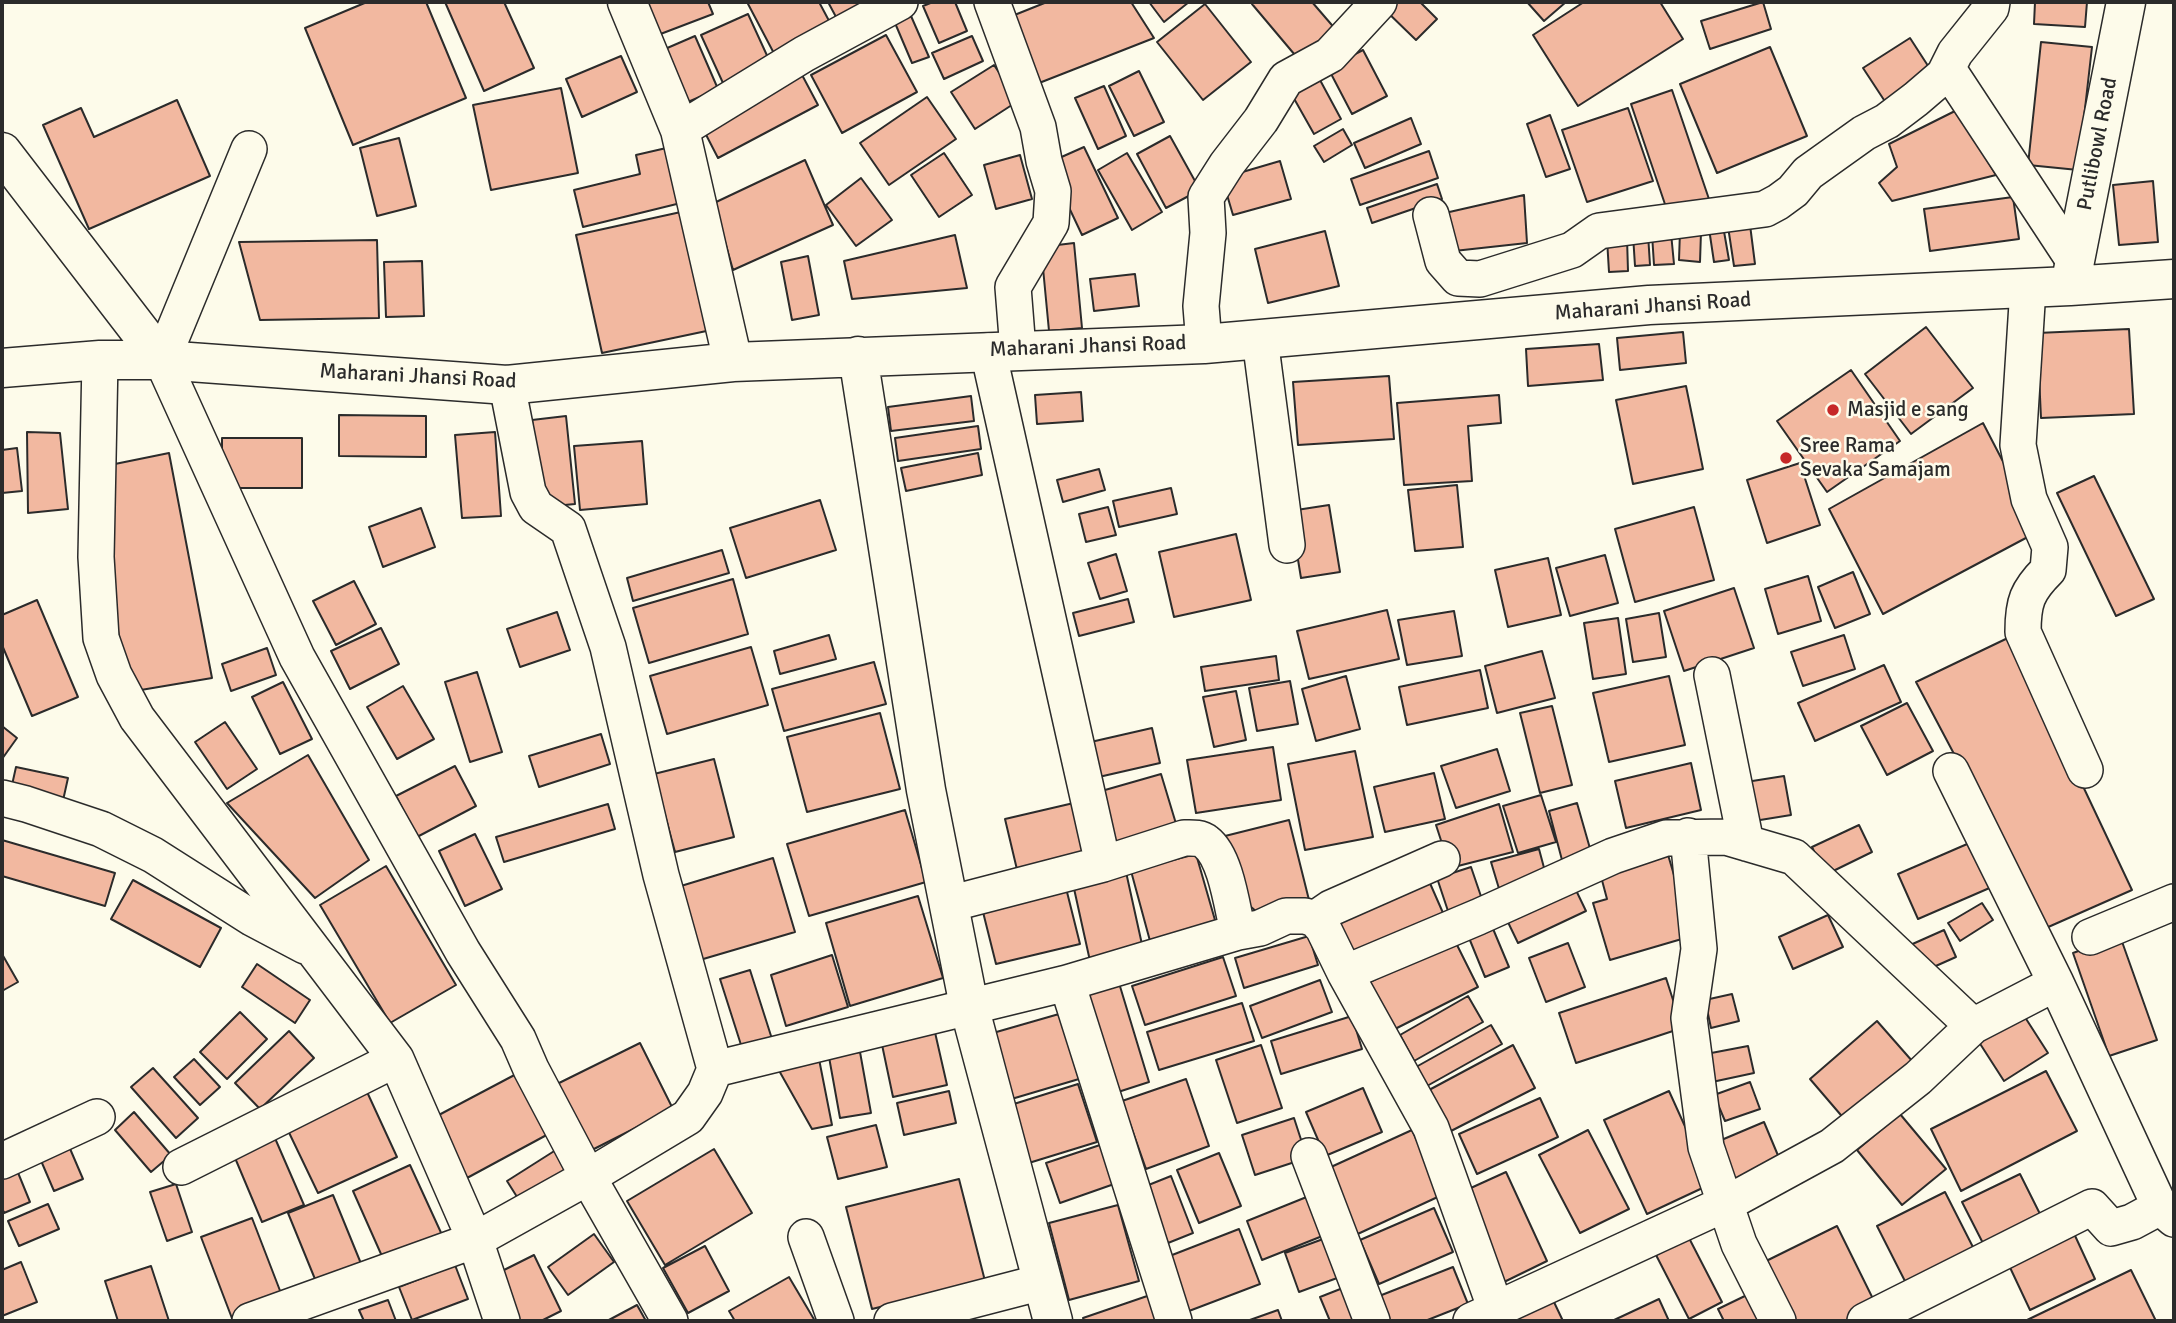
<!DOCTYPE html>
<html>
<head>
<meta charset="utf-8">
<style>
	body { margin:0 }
	#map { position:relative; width:2176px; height:1323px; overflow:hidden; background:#fdfbea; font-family:Signika,sans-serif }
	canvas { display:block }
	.frame { position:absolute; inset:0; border:4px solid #2b2b2b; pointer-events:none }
</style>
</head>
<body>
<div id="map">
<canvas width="2176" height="1323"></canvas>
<div class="frame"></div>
</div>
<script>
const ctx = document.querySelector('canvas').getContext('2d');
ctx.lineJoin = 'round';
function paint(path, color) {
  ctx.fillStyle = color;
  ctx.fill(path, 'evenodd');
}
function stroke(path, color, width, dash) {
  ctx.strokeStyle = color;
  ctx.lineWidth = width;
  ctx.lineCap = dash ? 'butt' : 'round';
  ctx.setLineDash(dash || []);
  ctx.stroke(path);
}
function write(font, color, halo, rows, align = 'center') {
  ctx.font = font + ' Signika,sans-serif';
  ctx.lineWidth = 5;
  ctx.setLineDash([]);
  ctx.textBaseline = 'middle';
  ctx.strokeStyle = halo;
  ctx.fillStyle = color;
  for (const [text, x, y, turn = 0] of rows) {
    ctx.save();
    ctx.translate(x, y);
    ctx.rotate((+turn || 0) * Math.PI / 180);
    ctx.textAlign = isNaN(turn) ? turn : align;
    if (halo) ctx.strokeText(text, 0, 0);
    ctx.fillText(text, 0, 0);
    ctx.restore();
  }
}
const building = new Path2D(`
	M367,2H426L466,98L353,145L305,28Z
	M445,2H504L534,68L484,91Z
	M636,2H708L713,14L650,38Z
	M747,2H819L835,32L778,61Z
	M828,2H894L843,30Z
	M933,2H955L967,31L939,43L923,6Z
	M1047,2H1131L1154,38L1034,85L1007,18Z
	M1149,2H1189L1164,22Z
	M1254,2H1312L1337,31L1300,61L1252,4Z
	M1387,2H1420L1437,19L1416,40L1382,7Z
	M1527,2H1566L1544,21Z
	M1584,2H1660L1683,39L1578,106L1533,35Z
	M1763,2L1771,29L1710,49L1701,21Z
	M2035,2H2087L2085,27L2034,24Z
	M1205,4L1251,62L1203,100L1157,42Z
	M748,14L770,62L723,83L701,35Z
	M911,16L929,57L912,63L895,23Z
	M886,35L917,92L842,133L811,75Z
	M695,36L718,89L681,105L658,52Z
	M972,36L983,61L944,79L932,53Z
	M1910,38L1932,72L1886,103L1863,68Z
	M2041,42L2092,47L2078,170L2028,165Z
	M1770,47L1807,136L1717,173L1680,84Z
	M1363,50L1387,96L1352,114L1328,68Z
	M621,56L637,92L582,117L566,79Z
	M994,65L1018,101L975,129L951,92Z
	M1139,71L1164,122L1134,136L1109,86Z
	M801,73L818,105L718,158L701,125Z
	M1320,80L1341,119L1314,134L1292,95Z
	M1104,86L1126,136L1098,149L1075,98Z
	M561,88L578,173L491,190L473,105Z
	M1672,90L1711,205L1670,219L1631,104Z
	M927,97L956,139L889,185L860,143Z
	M177,100L210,176L89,229L43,125L81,108L94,137Z
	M1628,108L1653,181L1587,202L1562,130Z
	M1957,110L1996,175L1892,201L1879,183L1897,167L1889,144Z
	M1550,115L1570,169L1546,177L1527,124Z
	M1411,118L1421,144L1365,168L1354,143Z
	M1343,129L1352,145L1324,162L1314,146Z
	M1170,136L1200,190L1166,208L1137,154Z
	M399,138L416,206L377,216L360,148Z
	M675,146L689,201L583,227L574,190L640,174L636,155Z
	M1084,147L1118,218L1082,235L1048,163Z
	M1429,151L1438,178L1360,205L1351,179Z
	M944,153L972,195L939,217L911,175Z
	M1127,153L1162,212L1132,230L1098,170Z
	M1020,155L1032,199L996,209L984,165Z
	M805,160L833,225L733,270L714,203Z
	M1280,161L1291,199L1233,215L1222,178Z
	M861,178L892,220L856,246L826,205Z
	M2153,181L2158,242L2119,245L2113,185Z
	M1437,184L1442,199L1372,223L1367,208Z
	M1524,195L1527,243L1454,251L1445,213Z
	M2013,197L2019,239L1930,251L1924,209Z
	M690,210L716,329L602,353L576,235Z
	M1749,217L1755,264L1734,266L1727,220Z
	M1722,220L1729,260L1714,262L1708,222Z
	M1325,231L1339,286L1268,303L1255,249Z
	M1680,231L1701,232L1700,262L1679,260Z
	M1671,233L1674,264L1654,265L1652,234Z
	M1648,234L1650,265L1635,266L1633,235Z
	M955,235L967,288L852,299L844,261Z
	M1627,238L1628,271L1609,272L1607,239Z
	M377,240L379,318L260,320L239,242Z
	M1074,243L1082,328L1049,331L1041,247Z
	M808,256L819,315L792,320L781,262Z
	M422,261L424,316L386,317L384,262Z
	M1135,274L1139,306L1094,311L1090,279Z
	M1926,327L1973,388L1911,434L1865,374Z
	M2129,329L2134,414L2041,418L2037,333Z
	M1683,332L1686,363L1620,370L1617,338Z
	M1599,344L1603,380L1528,386L1526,349Z
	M1851,370L1900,441L1827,492L1777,421Z
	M1389,376L1394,439L1298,445L1293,382Z
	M1686,386L1703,469L1633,484L1616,400Z
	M1081,392L1083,421L1037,424L1035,395Z
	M1499,395L1501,423L1468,426L1472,481L1404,485L1397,403Z
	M971,396L974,421L891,431L888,407Z
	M339,415L426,416V457L339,456Z
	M566,416L575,504L544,507L532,420Z
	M1983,423L2039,531L1883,614L1829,509Z
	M978,426L981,449L898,461L895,438Z
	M27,432L60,433L68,509L28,513Z
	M495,432L501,516L462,518L455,435Z
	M222,438H302V488H222Z
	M642,441L647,504L580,510L574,446Z
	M17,448L22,491L2,493V450Z
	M169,453L212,678L129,692L100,531L110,465Z
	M978,453L982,475L906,491L901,468Z
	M1800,463L1820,525L1767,543L1747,480Z
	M1099,469L1105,490L1063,502L1057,480Z
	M2094,476L2154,599L2116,616L2057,493Z
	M1457,485L1463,547L1415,551L1408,490Z
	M1171,488L1177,514L1119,527L1113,501Z
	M820,500L836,550L746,578L730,528Z
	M1329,505L1340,572L1301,578L1290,511Z
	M1108,507L1116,535L1086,542L1079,514Z
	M1694,507L1714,580L1635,602L1615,529Z
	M421,508L435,547L383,567L369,527Z
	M1236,534L1251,600L1174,617L1159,552Z
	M722,550L729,573L633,601L627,578Z
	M1116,554L1127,591L1100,599L1088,563Z
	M1605,555L1618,603L1570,616L1556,568Z
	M1548,558L1561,615L1508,627L1495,570Z
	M1853,572L1870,614L1835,628L1818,587Z
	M1808,576L1821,621L1778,634L1765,589Z
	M733,579L748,634L649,663L633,608Z
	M354,581L376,624L336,645L313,601Z
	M1734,588L1754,648L1684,671L1664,611Z
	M1128,599L1134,622L1079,636L1073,613Z
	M37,600L78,697L32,716L2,645V615Z
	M1387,610L1399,659L1309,679L1297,631Z
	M1454,611L1462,656L1407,665L1398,620Z
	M557,612L570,650L520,667L507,629Z
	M1659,613L1666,657L1633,662L1626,619Z
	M1618,618L1626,674L1593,679L1584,623Z
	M381,628L399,664L350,689L331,651Z
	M829,635L836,659L780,674L774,651Z
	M1844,635L1855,669L1803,686L1791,652Z
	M2012,636L2132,890L2046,928L1916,682Z
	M751,647L768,705L667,734L650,676Z
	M267,648L276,675L231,691L222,664Z
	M1542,651L1555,698L1497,713L1485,666Z
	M1276,656L1279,680L1205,691L1201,667Z
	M874,662L886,704L784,731L772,689Z
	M1884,665L1901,702L1815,741L1798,703Z
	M1480,670L1488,708L1407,725L1399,687Z
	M477,672L502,752L470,762L445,682Z
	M1346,676L1360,729L1316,741L1302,689Z
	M1669,676L1685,745L1609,762L1593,693Z
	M1290,681L1298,724L1257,731L1249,688Z
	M283,682L312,739L280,754L252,697Z
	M403,686L434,739L397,759L367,707Z
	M1236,691L1246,740L1214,747L1203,697Z
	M1907,703L1933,751L1887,775L1861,726Z
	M1552,706L1572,785L1540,793L1520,713Z
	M880,713L900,789L807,812L787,737Z
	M225,722L257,769L227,789L195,742Z
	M2,726L17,738L2,759Z
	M1152,728L1160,763L1090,779L1082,744Z
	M601,734L610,764L539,787L529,756Z
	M1273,747L1281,800L1196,813L1187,760Z
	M1497,749L1510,791L1456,808L1441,766Z
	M1355,751L1373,837L1305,850L1288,764Z
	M308,755L369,860L315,898L227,803Z
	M714,759L734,837L675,852L654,774Z
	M1691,763L1701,810L1626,828L1615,781Z
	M455,766L476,806L417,837L396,796Z
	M16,767L68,778L62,805L10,794Z
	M1434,773L1445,819L1385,832L1374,787Z
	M1161,774L1177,827L1107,847L1091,794Z
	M1784,776L1791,815L1754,821L1746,782Z
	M1541,795L1556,842L1518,853L1503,806Z
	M1078,802L1092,861L1019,878L1005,819Z
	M1577,803L1591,852L1562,860L1549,811Z
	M608,804L615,829L504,862L496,837Z
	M1499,804L1513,852L1450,868L1436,825Z
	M905,810L926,882L809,916L787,844Z
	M1289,820L1311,908L1266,920L1242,899L1225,836Z
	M1859,825L1872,852L1825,875L1812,847Z
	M475,834L502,889L465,906L439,851Z
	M1981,838L2001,883L1918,919L1898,874Z
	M2,840L115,873L105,906L2,876Z
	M1666,848L1692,936L1610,960L1593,903L1607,899L1599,869Z
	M1539,849L1547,879L1500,892L1491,862Z
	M1196,854L1219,934L1153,952L1131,871Z
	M773,858L795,932L693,962L671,889Z
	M386,866L456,985L390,1023L320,905Z
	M1471,867L1486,911L1452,923L1437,878Z
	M1126,872L1143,949L1090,961L1073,884Z
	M133,880L221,928L200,967L111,919Z
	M1429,881L1447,922L1353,961L1334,918Z
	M1065,884L1080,944L996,964L981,904Z
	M1573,884L1586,911L1518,943L1505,916Z
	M918,896L943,978L850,1006L826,923Z
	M1982,903L1993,920L1960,941L1948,923Z
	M1828,915L1843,947L1793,969L1779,937Z
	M1491,924L1509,967L1485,977L1467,933Z
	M1944,930L1956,957L1920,973L1908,946Z
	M1309,936L1318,965L1244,988L1235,958Z
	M2120,936L2157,1040L2109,1056L2073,953Z
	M1454,939L1478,987L1393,1030L1368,983Z
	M1568,943L1585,987L1546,1002L1529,958Z
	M2,954L18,982L2,991Z
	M832,955L848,1007L786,1026L771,975Z
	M1223,957L1236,996L1145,1025L1132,986Z
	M257,964L310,1000L295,1023L242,987Z
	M750,970L772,1039L742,1048L720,979Z
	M1666,978L1682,1028L1576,1063L1559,1013Z
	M1320,980L1332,1012L1262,1038L1250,1006Z
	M1119,983L1149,1082L1115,1093L1084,994Z
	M1732,994L1739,1021L1711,1028L1705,1000Z
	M1468,996L1483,1022L1414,1061L1400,1035Z
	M1242,1003L1254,1041L1159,1070L1147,1032Z
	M2021,1011L2048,1053L2004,1081L1977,1039Z
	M240,1012L267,1039L227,1079L200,1052Z
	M1059,1014L1079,1079L998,1103L979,1037Z
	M1352,1016L1362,1049L1281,1074L1271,1041Z
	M1877,1021L1913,1062L1846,1121L1810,1079Z
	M1491,1025L1502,1044L1427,1086L1416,1067Z
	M934,1028L947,1085L893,1097L881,1040Z
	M289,1031L314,1058L260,1109L235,1083Z
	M640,1043L673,1109L588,1152L555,1085Z
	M1261,1045L1282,1108L1237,1123L1216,1060Z
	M1513,1045L1535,1088L1451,1131L1429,1090Z
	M1748,1046L1754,1073L1712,1082L1706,1054Z
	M860,1052L871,1113L840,1118L829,1057Z
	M194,1059L220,1087L200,1105L174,1077Z
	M819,1059L832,1125L812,1129L777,1067Z
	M153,1068L198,1118L176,1138L131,1087Z
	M522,1071L554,1131L467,1178L435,1117Z
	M2046,1071L2077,1131L1961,1191L1931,1129Z
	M1186,1079L1209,1146L1146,1169L1122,1101Z
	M362,1081L397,1157L318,1193L282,1118Z
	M1750,1082L1760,1109L1725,1121L1714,1095Z
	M1078,1084L1097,1142L1019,1166L1001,1108Z
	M1363,1088L1382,1132L1325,1156L1306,1112Z
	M949,1091L956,1123L904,1135L897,1103Z
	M1669,1091L1711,1184L1647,1214L1604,1120Z
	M1540,1098L1558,1137L1477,1174L1459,1134Z
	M134,1112L171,1155L151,1172L115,1130Z
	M1900,1114L1946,1169L1902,1205L1857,1150Z
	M1294,1118L1307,1158L1255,1175L1242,1135Z
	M1764,1122L1782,1165L1737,1184L1719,1141Z
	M876,1125L887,1167L838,1179L827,1137Z
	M271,1129L304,1205L262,1222L230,1146Z
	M1412,1130L1442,1195L1349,1238L1320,1172Z
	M1588,1130L1629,1209L1580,1233L1539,1155Z
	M65,1137L83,1179L54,1191L36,1149Z
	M1103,1144L1117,1183L1060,1203L1046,1163Z
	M559,1148L576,1175L524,1208L507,1181Z
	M714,1149L752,1213L665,1265L627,1201Z
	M1219,1153L1241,1206L1199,1223L1177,1170Z
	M12,1158L30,1202L4,1213L2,1207V1162Z
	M410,1165L443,1237L385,1263L353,1191Z
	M1506,1172L1547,1261L1504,1282L1462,1192Z
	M2020,1174L2046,1226L1989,1255L1962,1202Z
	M1171,1176L1193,1233L1168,1243L1146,1186Z
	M959,1179L985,1281L872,1309L846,1207Z
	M176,1184L192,1232L167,1241L150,1192Z
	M1319,1192L1335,1231L1262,1260L1247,1221Z
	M1945,1192L1979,1259L1911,1293L1877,1226Z
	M333,1195L362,1266L317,1284L288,1213Z
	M48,1204L59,1229L19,1246L8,1221Z
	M1118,1205L1139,1281L1069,1300L1049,1223Z
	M1434,1208L1453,1252L1379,1284L1360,1240Z
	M252,1218L284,1301L233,1321L201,1237Z
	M1837,1226L1879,1311L1858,1321H1783L1756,1266Z
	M2071,1227L2095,1279L2030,1310L2006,1259Z
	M1239,1229L1260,1284L1189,1311L1167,1257Z
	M594,1234L614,1262L568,1295L548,1267Z
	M1334,1235L1348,1274L1299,1292L1285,1253Z
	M1689,1238L1722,1302L1689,1319L1656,1255Z
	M705,1246L729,1291L688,1313L663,1268Z
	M534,1255L561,1311L541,1321H519L496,1274Z
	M21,1262L37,1302L2,1316V1270Z
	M455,1265L468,1299L412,1320L399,1287Z
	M151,1266L169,1321H118L105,1281Z
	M1453,1267L1468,1304L1425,1321H1378L1369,1300Z
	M2131,1270L2156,1321H2025Z
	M789,1277L815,1321H735L729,1311Z
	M1353,1284L1369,1321H1330L1320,1297Z
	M1156,1293L1165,1321H1084L1083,1318Z
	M1749,1294L1763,1321H1724L1718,1309Z
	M1659,1299L1669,1321H1612Z
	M388,1300L396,1321H364L359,1310Z
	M1553,1300L1563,1321H1515L1514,1319Z
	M637,1305L646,1321H607Z
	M1278,1310L1282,1321H1247Z`);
const street = new Path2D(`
	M992,2L1038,127L1044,161L1053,191L1051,223L1013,287L1018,350
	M1948,69L2075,262
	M680,130L804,54L900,2
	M249,149L162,360L297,657L463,952L518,1039L531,1069L588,1177L475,1240L250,1321
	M1431,215L1443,261L1458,278L1480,279L1572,250L1599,231L1765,209L1778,202L1793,191L1808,173L1864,133L1887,121L1916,99L1944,75L1955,53L1991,8L1992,2
	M2028,288L2018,445L2029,499L2050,547L2048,570C2027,591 2023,602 2023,632L2085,770
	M1260,339L1287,545
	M1204,344L1201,306L1208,233L1206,197L1227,164L1261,120L1286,79L1330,55L1379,2
	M988,351L1103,864
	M100,360L96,557L101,638L114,675L137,718L396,1059L475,1240L502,1321
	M507,385L528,492L536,507L568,529L608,647L661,875L715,1069
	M1712,675L1746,843
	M1951,771L2056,983L2160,1207
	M2,798L26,804L101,829L153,855L252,918L305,946
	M1688,836L1699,949L1689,1018L1706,1147L1739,1244L1778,1321
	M949,904L1103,864L1184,838C1191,838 1200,837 1206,842C1226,857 1232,907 1238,932L1260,928L1286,916H1305L1315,919L1323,928L1345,973L1431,1128L1500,1321
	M1315,919L1331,908L1442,859
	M2090,937L2174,902
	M1345,973L1478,917L1613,856L1666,838L1726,837L1794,857L1973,1026
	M1067,983L1174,1321
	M1309,1156L1372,1321
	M2,1161L97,1117
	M181,1167L396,1059
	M806,1237L836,1321
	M670,1321L588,1177L688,1117L705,1093L715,1069L1067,983L1238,932
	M892,1321L1042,1282
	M1471,1321L1733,1200L1832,1146L1918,1078L1973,1026L2056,983
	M1865,1321L2092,1207L2111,1228L2132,1222L2160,1207L2174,1219`);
const secondary = new Path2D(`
	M627,2L680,130L733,362
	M2,152L162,360
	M2070,286L2126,2
	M858,356L926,790L969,1006L1053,1321
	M2,368L100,360H162L507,385L733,362L1204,344L1649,305L2070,286L2174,279`);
const markers = [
	[1833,410,7,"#c62828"],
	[1786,458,7,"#c62828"]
];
const streetNames = [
	["Putlibowl Road",2098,144,-79],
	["Maharani Jhansi Road",1653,307,-4],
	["Maharani Jhansi Road",1088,347,-2],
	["Maharani Jhansi Road",418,377,3]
];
const poiNames = [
	["Masjid e sang",1847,410],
	["Sree Rama",1800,446],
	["Sevaka Samajam",1800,470]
];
paint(building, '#f2b8a0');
stroke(building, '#2b2b2b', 2);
stroke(street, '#2b2b2b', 38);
stroke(secondary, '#2b2b2b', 41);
stroke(street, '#fdfbea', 35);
stroke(secondary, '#fdfbea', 38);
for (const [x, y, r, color] of markers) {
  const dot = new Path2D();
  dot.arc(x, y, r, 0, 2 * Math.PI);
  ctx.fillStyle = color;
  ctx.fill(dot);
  stroke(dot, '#fdfbea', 2.5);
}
write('21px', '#2b2b2b', '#fdfbea', streetNames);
write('21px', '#2b2b2b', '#fdfbea', poiNames, 'left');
</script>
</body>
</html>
